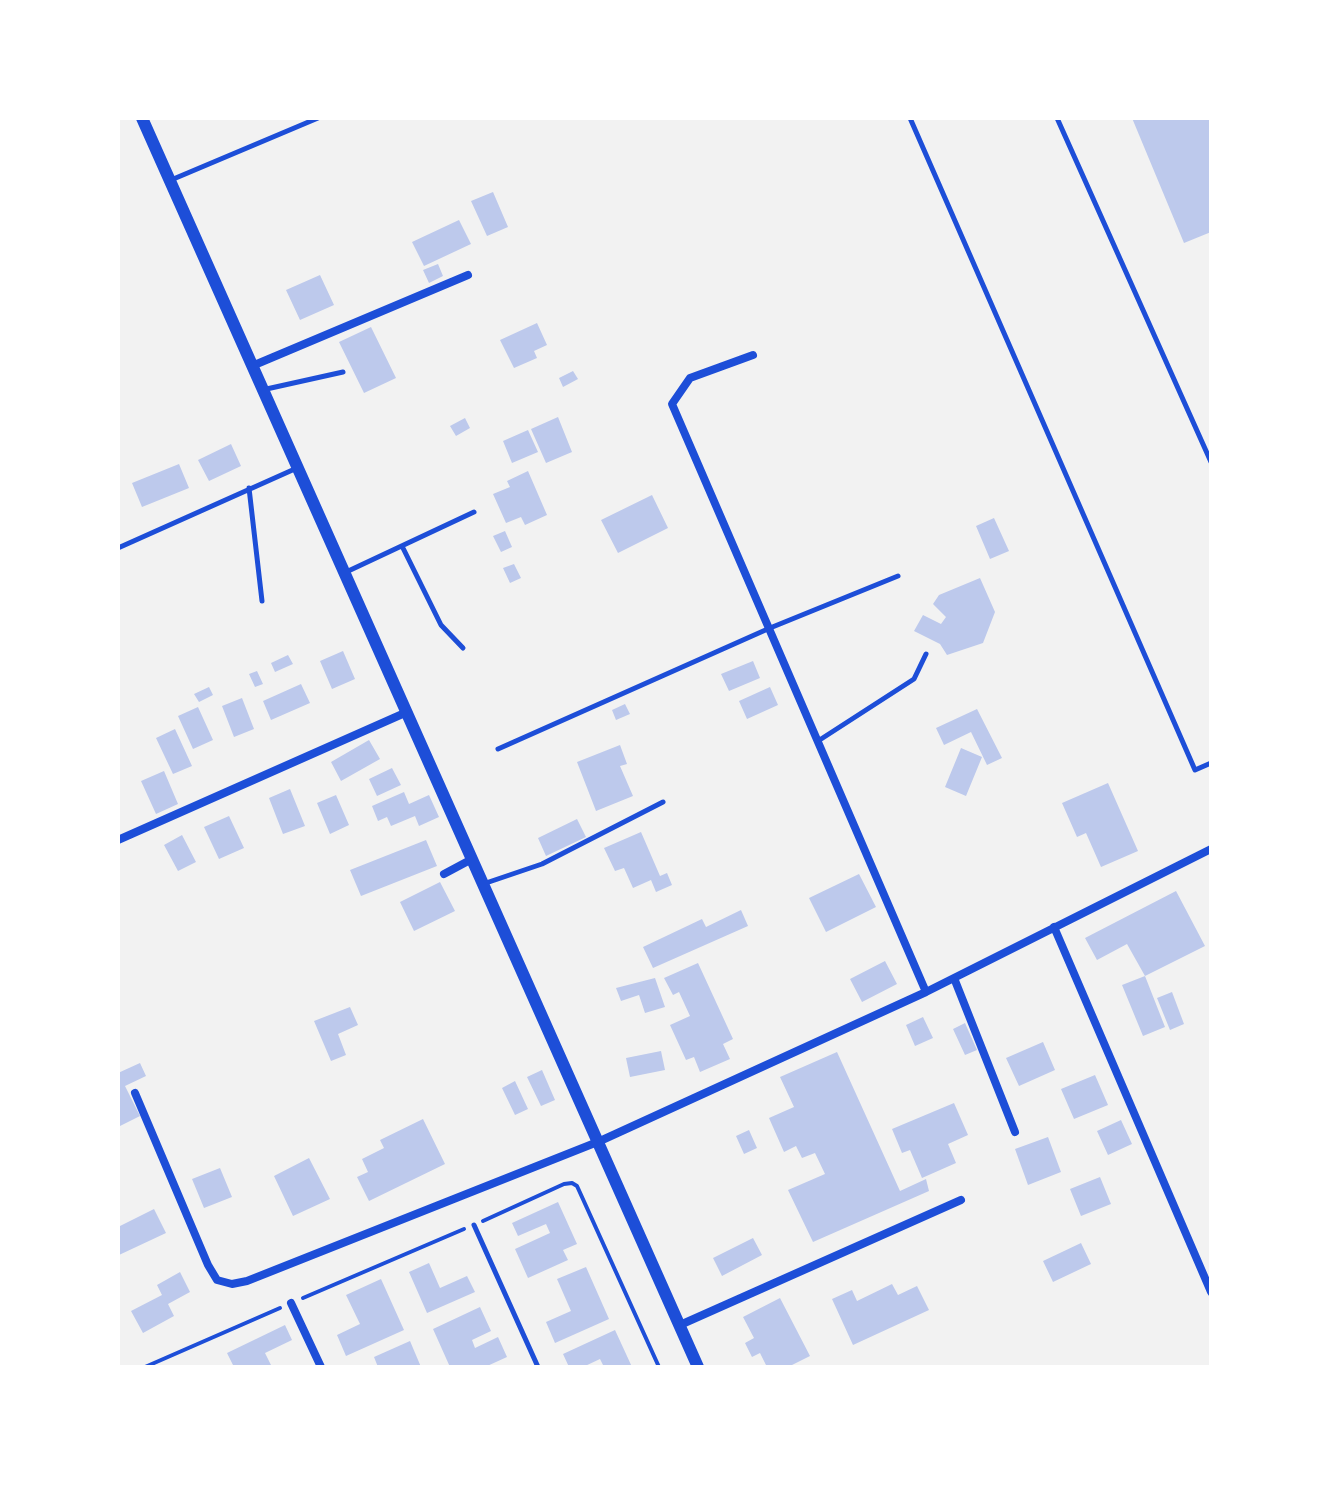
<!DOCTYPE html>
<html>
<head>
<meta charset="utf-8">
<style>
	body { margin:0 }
	#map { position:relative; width:1329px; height:1485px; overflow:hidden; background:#f2f2f2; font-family:Jost,sans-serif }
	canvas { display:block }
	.frame { position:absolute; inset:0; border:120px solid #fff; pointer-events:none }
</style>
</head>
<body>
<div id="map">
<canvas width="1329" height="1485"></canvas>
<div class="frame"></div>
</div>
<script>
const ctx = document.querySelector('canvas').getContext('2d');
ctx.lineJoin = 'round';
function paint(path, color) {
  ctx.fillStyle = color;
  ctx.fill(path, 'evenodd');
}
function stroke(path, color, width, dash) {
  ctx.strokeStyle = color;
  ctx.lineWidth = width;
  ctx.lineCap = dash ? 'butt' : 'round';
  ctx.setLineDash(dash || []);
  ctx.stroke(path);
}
const building = new Path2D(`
	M1132,118H1211V232L1184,243Z
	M493,192L508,227L487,236L471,201Z
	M459,220L471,244L424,266L412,242Z
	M438,264L443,276L429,283L423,270Z
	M320,275L334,305L300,320L286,290Z
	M537,323L547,345L534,351L537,358L514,368L500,340Z
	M371,327L396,378L364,393L339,342Z
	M573,371L578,379L563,387L559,378Z
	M558,417L572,452L546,463L531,429Z
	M465,418L470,428L456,436L450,426Z
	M528,430L538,452L512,463L503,441Z
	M231,444L241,466L209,481L198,460Z
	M179,464L189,488L142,507L132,483Z
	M528,471L547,515L525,525L521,517L506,523L493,494L510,487L507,481Z
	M652,495L668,528L618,553L601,520Z
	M994,518L1009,551L990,559L976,526Z
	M505,531L512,547L501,552L493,536Z
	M514,564L521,578L510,583L503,568Z
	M980,578L995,612L983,643L947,655L940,644L914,631L923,615L941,624L946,617L933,604L939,595Z
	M343,651L355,679L332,689L320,661Z
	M288,655L293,664L275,672L271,663Z
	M753,661L760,678L729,691L721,674Z
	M257,671L263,684L255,687L249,674Z
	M301,684L310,703L271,720L263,701Z
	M209,687L213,695L199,702L194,694Z
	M770,687L778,705L747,719L739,701Z
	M242,698L254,729L234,737L222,706Z
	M625,704L630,714L616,720L612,710Z
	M198,707L213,740L193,749L178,716Z
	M977,709L1002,758L987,765L971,732L944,745L936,728Z
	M175,729L192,766L173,774L156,738Z
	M369,740L380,759L341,781L331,762Z
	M620,745L627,764L620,766L633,796L596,811L577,762Z
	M961,748L982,757L966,796L945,787Z
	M392,768L401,785L377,796L369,779Z
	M164,771L178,804L156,814L141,781Z
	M1108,783L1138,851L1101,867L1086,833L1077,837L1062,803Z
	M290,789L305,826L283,834L269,798Z
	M404,792L409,804L429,795L439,817L419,826L415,816L391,826L387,817L378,821L372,806Z
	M336,795L349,825L330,834L317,803Z
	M229,816L244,848L219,859L204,827Z
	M577,819L586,837L546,856L538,838Z
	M641,832L660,876L667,873L672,885L656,892L651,880L633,888L624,868L615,871L604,848Z
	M182,835L196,862L178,871L164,845Z
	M426,840L437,866L361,896L350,870Z
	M859,874L876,907L826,932L809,898Z
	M440,882L455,911L414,931L400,902Z
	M1176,891L1205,946L1145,976L1165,1027L1143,1036L1122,985L1145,976L1127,944L1097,960L1085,938Z
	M741,910L748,926L653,968L643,947L702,919L706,927Z
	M885,961L897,984L862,1002L850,979Z
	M698,963L733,1039L723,1044L730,1059L700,1072L694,1057L686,1060L670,1025L690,1016L679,992L673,995L664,978Z
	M655,978L665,1007L645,1013L639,995L621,1001L616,988Z
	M1172,992L1184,1024L1170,1030L1157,998Z
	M350,1007L358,1025L338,1034L346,1055L331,1061L314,1021Z
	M923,1017L933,1038L915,1046L906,1025Z
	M965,1023L977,1050L965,1055L953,1029Z
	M1043,1042L1055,1070L1019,1086L1006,1058Z
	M661,1051L665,1070L630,1077L626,1058Z
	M837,1052L900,1191L926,1179L929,1191L813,1242L788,1190L825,1174L815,1153L802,1158L796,1146L784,1152L769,1118L794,1107L780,1077Z
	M140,1063L146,1076L125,1086L140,1116L118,1127V1073Z
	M542,1070L555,1100L541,1106L527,1077Z
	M1095,1075L1108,1105L1074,1119L1061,1089Z
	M515,1081L528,1109L515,1115L502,1088Z
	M954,1103L968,1135L948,1144L956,1163L922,1178L910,1150L902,1153L892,1129Z
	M423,1119L445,1164L369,1201L357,1177L368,1172L362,1159L384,1148L380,1140Z
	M1121,1120L1132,1144L1108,1155L1097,1131Z
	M749,1130L757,1148L744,1154L736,1136Z
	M1048,1137L1061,1172L1028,1185L1015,1149Z
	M309,1158L330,1199L293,1216L274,1176Z
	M220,1168L232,1197L204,1208L192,1179Z
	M1100,1177L1111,1204L1081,1216L1070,1189Z
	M558,1202L577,1244L563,1250L568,1260L528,1278L515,1249L550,1233L546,1224L518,1236L512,1223Z
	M154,1209L166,1233L119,1255L118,1227Z
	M753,1238L762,1255L722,1276L713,1258Z
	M1081,1243L1091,1264L1053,1282L1043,1261Z
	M429,1263L440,1288L467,1276L475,1292L427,1313L409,1272Z
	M586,1267L609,1319L555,1343L546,1322L571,1311L557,1279Z
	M180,1272L190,1292L168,1304L174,1316L143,1333L131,1311L162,1295L157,1285Z
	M381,1279L404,1330L346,1356L337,1335L360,1324L346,1295Z
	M892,1284L898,1295L917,1286L929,1310L853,1345L832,1299L852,1290L857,1301Z
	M780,1298L810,1356L788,1367H767L760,1353L752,1357L745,1343L754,1338L743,1317Z
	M480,1307L491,1331L472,1340L475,1348L498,1337L507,1357L485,1367H450L433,1329Z
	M285,1325L292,1340L265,1353L272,1367H234L227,1353Z
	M615,1330L632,1367H604L600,1359L583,1367H569L563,1354Z
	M410,1341L421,1367H378L374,1357Z`);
const path = new Path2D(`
	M483,1221L564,1184L572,1183L577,1186L659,1367
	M303,1298L464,1229
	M145,1367L280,1308`);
const service = new Path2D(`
	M910,118L1195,770L1211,763
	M1057,118L1211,462
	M171,180L318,118
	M262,390L343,372
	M249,488L262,601
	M402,546L441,625L463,648
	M118,548L297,468
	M344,573L474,512
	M818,741L914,679L926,654
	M498,749L770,628L898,576
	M483,884L542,864L663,802
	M474,1225L538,1367`);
const minor = new Path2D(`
	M753,355L690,378L672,404L926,992
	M252,366L468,275
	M118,840L407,712
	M444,874L472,859
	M1054,927L1211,1292
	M954,978L1015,1132
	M135,1093L208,1265L217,1280L232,1284L247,1281L600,1141L926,992L1211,849
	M291,1303L321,1367
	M680,1325L961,1200`);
const tertiary = new Path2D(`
	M142,118L698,1367`);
paint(building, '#bdc9ec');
stroke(path, '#1d4ed8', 4);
stroke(service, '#1d4ed8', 5);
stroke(minor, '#1d4ed8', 8);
stroke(tertiary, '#1d4ed8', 12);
</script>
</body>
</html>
